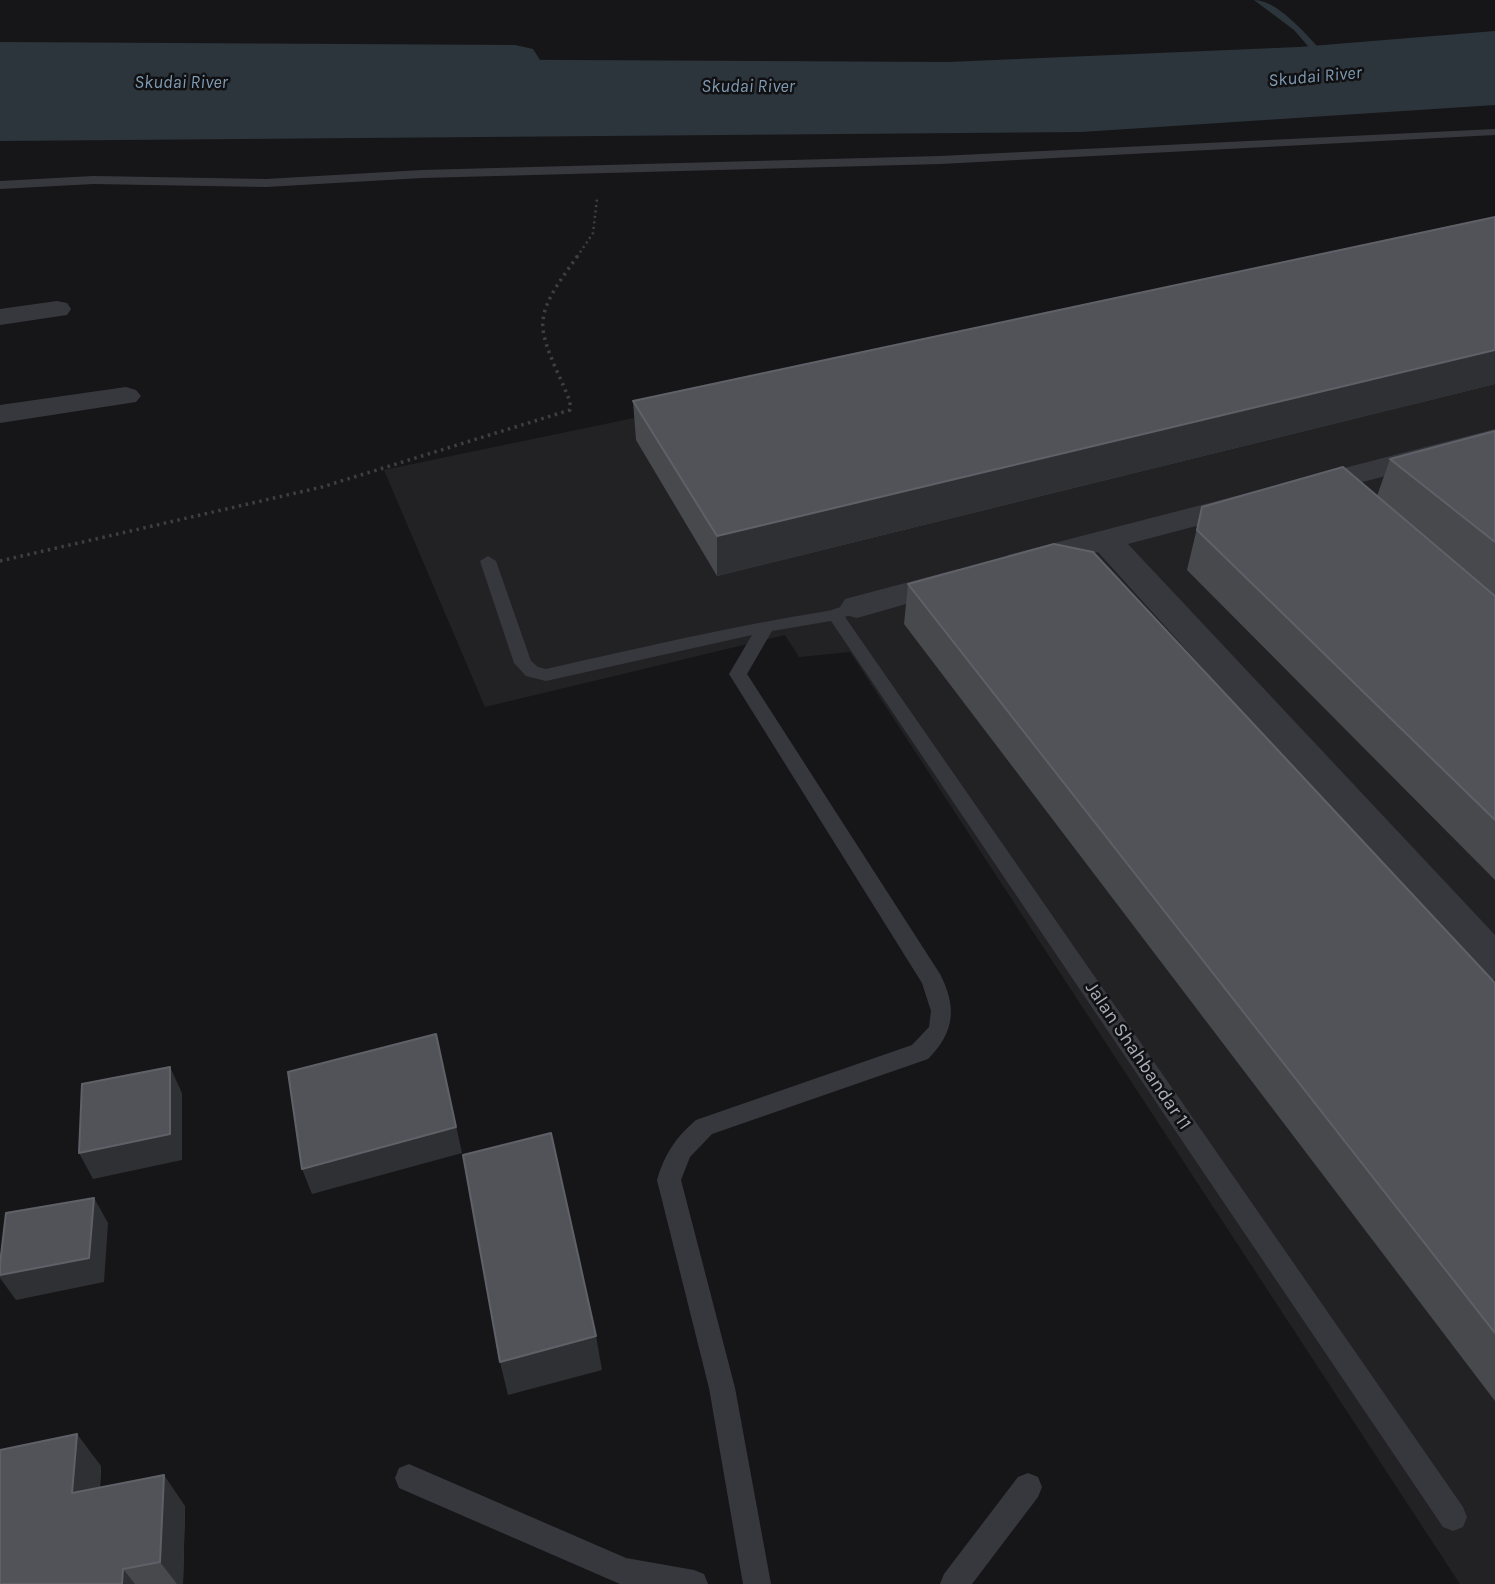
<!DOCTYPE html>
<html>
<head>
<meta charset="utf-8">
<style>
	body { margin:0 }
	canvas { display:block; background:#161618 }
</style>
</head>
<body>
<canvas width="1495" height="1584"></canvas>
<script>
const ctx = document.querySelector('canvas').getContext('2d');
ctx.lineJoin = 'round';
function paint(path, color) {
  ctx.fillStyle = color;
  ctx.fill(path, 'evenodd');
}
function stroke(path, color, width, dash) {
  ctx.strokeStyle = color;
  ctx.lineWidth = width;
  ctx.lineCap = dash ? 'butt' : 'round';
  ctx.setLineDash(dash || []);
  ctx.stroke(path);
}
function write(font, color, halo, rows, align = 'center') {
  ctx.font = font + ' Karla,sans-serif';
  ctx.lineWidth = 5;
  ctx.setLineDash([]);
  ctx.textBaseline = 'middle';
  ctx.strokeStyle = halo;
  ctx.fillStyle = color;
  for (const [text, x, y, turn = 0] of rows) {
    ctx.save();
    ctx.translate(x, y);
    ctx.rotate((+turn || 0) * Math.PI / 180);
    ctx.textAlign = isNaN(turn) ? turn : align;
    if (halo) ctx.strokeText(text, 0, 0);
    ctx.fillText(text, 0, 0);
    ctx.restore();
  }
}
const built = new Path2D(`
	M1495,239V1584H1460L850,652L799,657L785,635L485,707L384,470Z`);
const water = new Path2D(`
	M1495,31V90L1081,116L0,125V57L948,62L1299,47Z`);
const stream = new Path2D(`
	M1254,0C1279,0 1311,40 1327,57V61H1321L1294,30Z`);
const river = new Path2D(`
	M0,42L515,45L533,49L540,60L533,71L515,75L0,72Z
	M1495,75V105L1081,132L0,141V109L1081,100Z`);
const pathFar1 = new Path2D(`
	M577,257L593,233L597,199`);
const path = new Path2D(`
	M0,561L322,487L570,410V402C563,382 545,350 543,329C540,303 565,275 578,255`);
const service = new Path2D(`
	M1495,129V135L940,164L422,178L266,187L93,184L0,189V181L93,176L266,179L422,170L940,156Z
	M488,556L496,561L531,661L538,667L546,669C639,648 732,626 827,611C839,609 851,600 863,603L866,607L845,617L1463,1507L1467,1517L1463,1527L1453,1531L1443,1527L831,621L772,631L747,674L940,974C957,1007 955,1032 928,1059L712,1134L690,1157L681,1180L735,1388L771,1584H743L709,1388L657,1180C664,1155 676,1137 696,1120L912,1045L929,1027L931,1011L922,983L729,674L752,635L546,681L526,676L514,663L480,561Z
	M409,1464L626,1558L694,1570L704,1574L708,1584H620L399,1488L395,1478L399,1468Z
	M1028,1473L1038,1477L1042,1487L1038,1497L972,1584H940L944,1574L1018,1477Z`);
const minor = new Path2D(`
	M57,301L67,303L71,309L67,315L0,325V309Z
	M126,387L136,390L141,396L136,402L0,423V405Z
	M1495,429V447L1128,544L1495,935V980L1480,975L1098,552L1020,572L1008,569L1003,562L1008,555Z
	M958,569L970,572L975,579L970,586L857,618L845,615L840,607L845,599Z`);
const wall = new Path2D(`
	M1495,217V384L717,576L636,440L633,401Z
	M1495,431V880L1187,570L1202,507L1377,496L1390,459Z
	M908,584L1495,983V1401L904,624Z
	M101,1466L100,1488L185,1506L183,1584H0Z`);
const shadedWall = new Path2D(`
	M1495,350V384L717,576V536Z
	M436,1034L462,1153L312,1194L302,1169Z
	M170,1067L182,1093V1160L93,1179L79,1153Z
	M94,1198L108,1223L104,1282L16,1300L0,1278V1275Z
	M596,1336L602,1370L508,1395L500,1362Z
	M77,1434L101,1466L97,1524L72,1493Z
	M164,1475L185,1506L183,1584H177L160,1562Z
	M123,1569L135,1584H122Z`);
const building = new Path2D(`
	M1495,217V350L717,536L633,401Z
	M1495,431V542L1390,459Z
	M1343,467L1495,596V820L1197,530L1202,507Z
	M1054,544L1093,552L1495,983V1333L908,584Z
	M436,1034L456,1127L302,1169L288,1072Z
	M170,1067V1134L79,1153L82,1084Z
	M551,1133L596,1336L500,1362L463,1155Z
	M94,1198L89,1258L0,1275V1264L6,1213Z
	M77,1434L72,1493L164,1475L160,1562L123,1569L122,1584H0V1450Z`);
const farWaternames = [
	["Skudai River",1315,77,-5],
	["Skudai River",181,83],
	["Skudai River",748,87]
];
const streetNames = [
	["Jalan Shahbandar 11",1138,1056,56]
];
paint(built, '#222225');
paint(water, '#2c353c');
paint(stream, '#2c353c');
paint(river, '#2c353c');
stroke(pathFar1, '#3d3f44', 2.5, [2, 3.5]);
stroke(path, '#3d3f44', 3.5, [2.5, 4.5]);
paint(service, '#37383d');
paint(minor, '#37383d');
paint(wall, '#47494d');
paint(shadedWall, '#2f3033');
paint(building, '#525359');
stroke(building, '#5f6168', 2);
write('italic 18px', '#7f9bb3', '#111113', farWaternames);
write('19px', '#a8adb8', '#111113', streetNames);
</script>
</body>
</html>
